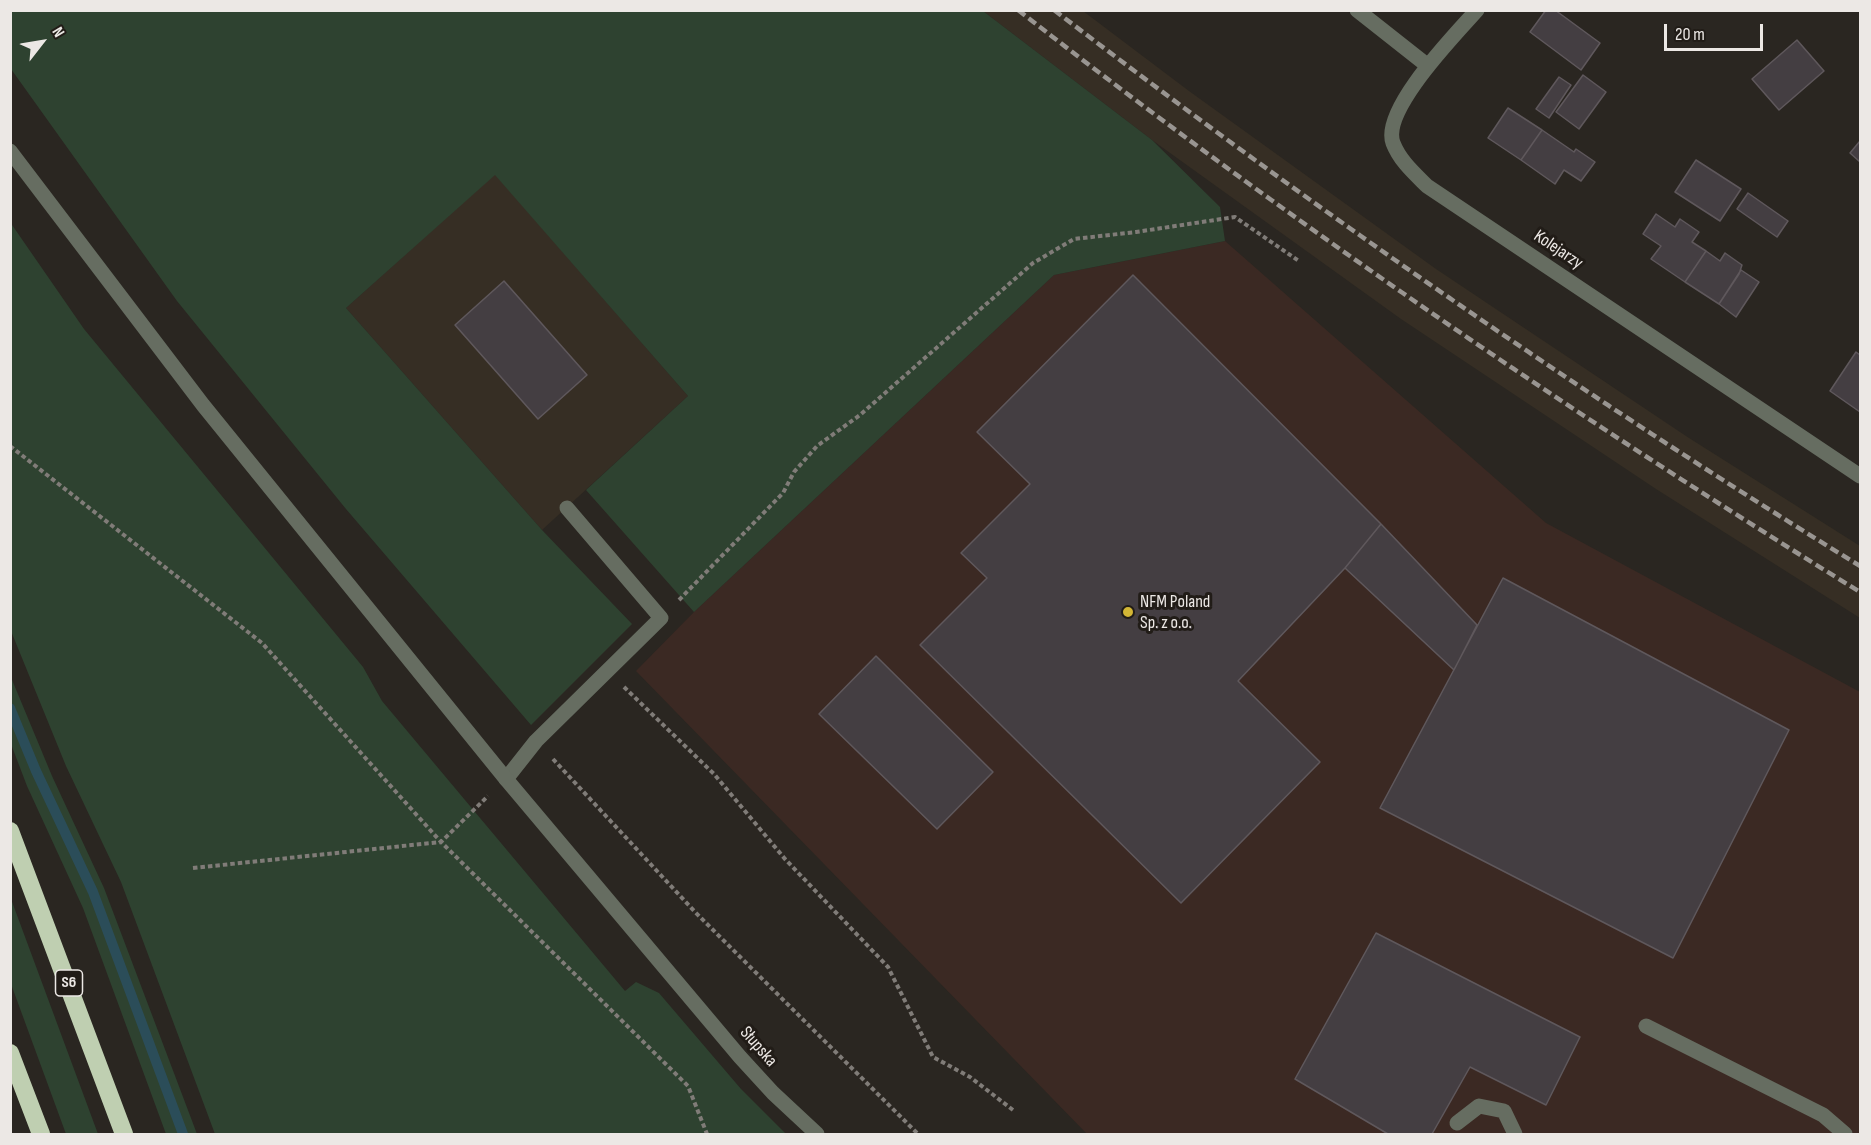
<!DOCTYPE html>
<html>
<head>
<meta charset="utf-8">
<style>
	body { margin:0 }
	#map { position:relative; width:1871px; height:1145px; overflow:hidden; background:#2a2621; font-family:"Sofia Sans Condensed",sans-serif }
	canvas { display:block }
	.frame { position:absolute; inset:0; border:12px solid #ece8e5; pointer-events:none }
	.north { position:absolute; left:12px; top:12px; width:60px; height:60px; -webkit-text-stroke:4px #211c17; paint-order:stroke; rotate:59deg; font-size:16px; font-weight:700; line-height:24px; text-align:center; color:#ece8e5 }
	.north::after { content:''; display:block; margin:auto; width:21px; height:27px; background:#ece8e5; clip-path:polygon(50% 0,100% 100%,50% 72%,0 100%) }
	.scale { position:absolute; left:1664px; top:24px; width:99px; height:27px; box-sizing:border-box; border:3px solid #ece8e5; border-top:0; padding-left:8px; font-size:18px; line-height:21px; white-space:nowrap; color:#ece8e5; -webkit-text-stroke:4px #211c17; paint-order:stroke }
</style>
</head>
<body>
<div id="map">
<canvas width="1871" height="1145"></canvas>
<div class="frame"></div>
<div class="north">N</div>
<div class="scale">20 m</div>
</div>
<script>
const ctx = document.querySelector('canvas').getContext('2d');
ctx.lineJoin = 'round';
function paint(path, color) {
  ctx.fillStyle = color;
  ctx.fill(path, 'evenodd');
}
function stroke(path, color, width, dash) {
  ctx.strokeStyle = color;
  ctx.lineWidth = width;
  ctx.lineCap = dash ? 'butt' : 'round';
  ctx.setLineDash(dash || []);
  ctx.stroke(path);
}
function write(font, color, halo, rows, align = 'center') {
  ctx.font = font + ' "Sofia Sans Condensed",sans-serif';
  ctx.lineWidth = 6;
  ctx.setLineDash([]);
  ctx.textBaseline = 'middle';
  ctx.strokeStyle = halo;
  ctx.fillStyle = color;
  for (const [text, x, y, turn = 0] of rows) {
    ctx.save();
    ctx.translate(x, y);
    ctx.rotate((+turn || 0) * Math.PI / 180);
    ctx.textAlign = isNaN(turn) ? turn : align;
    if (halo) ctx.strokeText(text, 0, 0);
    ctx.fillText(text, 0, 0);
    ctx.restore();
  }
}
const built = new Path2D(`
	M983,11H1083L1189,91L1436,269L1689,438L1860,546V618L1656,489L1401,319L1152,140Z
	M495,174L688,396L542,530L346,308Z`);
const industrial = new Path2D(`
	M1225,241L1546,523L1860,692V1134H1087L636,671L694,612L1054,275Z`);
const green = new Path2D(`
	M10,11H983L1152,140L1220,207L1225,241L1054,275L694,612L586,490L688,396L495,175L346,308L542,530L632,624L531,725L346,509L177,301L11,69Z
	M10,222L84,329L363,667L382,701L625,991L636,982L659,993L741,1089L786,1134H215L121,882L66,766L11,631Z
	M10,675L52,776L104,888L197,1134H166L83,908L27,786L11,744Z
	M11,899L98,1134H66L11,984Z`);
const stream = new Path2D(`
	M10,708L36,771L93,892L183,1134`);
const building = new Path2D(`
	M1546,10H1555L1600,43L1581,70L1530,32Z
	M1797,40L1824,71L1779,110L1752,79Z
	M1583,75L1606,92L1579,129L1556,112Z
	M1559,77L1571,85L1549,118L1536,109Z
	M1508,108L1542,130L1521,160L1488,138Z
	M1542,130L1574,152L1576,149L1595,162L1581,181L1564,170L1555,184L1521,160Z
	M1860,141V162L1850,153Z
	M1696,160L1741,189L1720,221L1675,192Z
	M1748,193L1788,221L1777,237L1737,209Z
	M1656,214L1675,227L1680,219L1699,232L1692,242L1706,251L1685,282L1651,259L1661,246L1643,234Z
	M1706,251L1720,261L1725,253L1742,265L1739,274L1719,304L1685,282Z
	M1741,270L1759,282L1736,317L1719,304Z
	M1133,275L1381,524L1345,568L1238,681L1320,762L1181,903L920,645L987,578L961,553L1030,484L977,432Z
	M504,281L587,375L538,419L455,325Z
	M1856,352L1860,355V412L1830,391Z
	M1381,524L1477,625L1454,670L1345,568Z
	M1503,578L1789,730L1673,958L1380,808Z
	M876,656L993,772L937,829L819,714Z
	M1376,933L1580,1037L1546,1105L1470,1067L1432,1134H1388L1295,1079Z`);
const path = new Path2D(`
	M10,446L262,643L441,842L688,1086L707,1134
	M679,600L783,493L794,472L817,446L860,415L1033,263L1074,239L1136,232L1235,217L1299,261
	M624,687L714,774L785,859L888,967L933,1057L970,1077L1013,1110
	M553,759L695,912L918,1134
	M193,868L441,842L488,796`);
const service = new Path2D(`
	M506,779L536,741L661,618L567,508
	M1646,1026L1823,1115L1845,1134
	M1457,1123L1479,1106L1504,1111L1515,1134`);
const minor = new Path2D(`
	M1357,10L1428,66
	M1477,10C1455,35 1381,110 1393,143C1400,161 1414,173 1427,186L1860,476
	M10,151L203,405L506,779L740,1057L773,1093L817,1134`);
const motorway = new Path2D(`
	M10,831L124,1134
	M10,1053L41,1134`);
const rail = new Path2D(`
	M1018,10C1287,220 1570,413 1860,592
	M1054,10C1314,209 1582,395 1860,566`);
const markers = [
	[1128,612,6,"#d3b635"]
];
const shields = [
	[69,983,27]
];
const shieldNames = [
	["S6",69,983]
];
const streetNames = [
	["Kolejarzy",1558,250,34],
	["Słupska",758,1047,49]
];
const poiNames = [
	["NFM Poland",1140,602],
	["Sp. z o.o.",1140,623]
];
paint(built, '#362e24');
paint(industrial, '#3b2923');
paint(green, '#2e4230');
stroke(stream, '#2b4d59', 10);
paint(building, '#443e42');
stroke(building, '#5f585c', 1.5);
stroke(path, '#807c78', 4, [4.5, 3]);
stroke(service, '#666d61', 15);
stroke(minor, '#666d61', 15);
stroke(motorway, '#bfcfb1', 18);
stroke(rail, '#999591', 4.5, [9, 4.5]);
for (const [x, y, r, color] of markers) {
  const dot = new Path2D();
  dot.arc(x, y, r, 0, 2 * Math.PI);
  ctx.fillStyle = color;
  ctx.fill(dot);
  stroke(dot, '#211c17', 2);
}
for (const [x, y, w] of shields) {
  const box = new Path2D();
  box.roundRect(x - w / 2, y - 13, w, 26, 4.5);
  ctx.fillStyle = '#211c17';
  ctx.fill(box);
  stroke(box, '#ece8e5', 1.5);
}
write('bold 16px', '#ece8e5', null, shieldNames);
write('18px', '#ece8e5', '#211c17', streetNames);
write('18px', '#ece8e5', '#211c17', poiNames, 'left');
</script>
</body>
</html>
